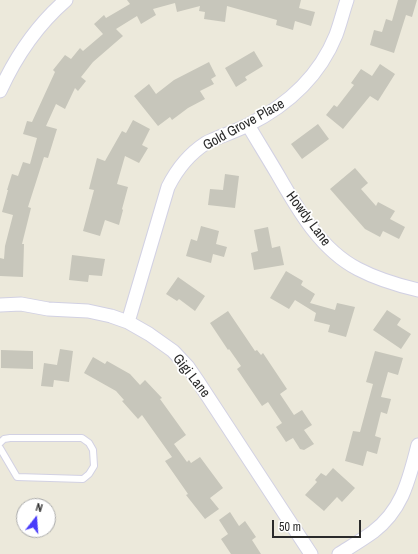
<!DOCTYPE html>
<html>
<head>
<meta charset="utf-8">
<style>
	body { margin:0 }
	#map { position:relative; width:418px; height:554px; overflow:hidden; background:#ece9db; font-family:"Archivo Narrow",sans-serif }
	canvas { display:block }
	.north { position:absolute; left:16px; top:498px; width:40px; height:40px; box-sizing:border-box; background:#fff; border:1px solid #aaa; border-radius:50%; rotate:17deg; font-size:11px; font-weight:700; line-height:16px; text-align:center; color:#2a2a2a }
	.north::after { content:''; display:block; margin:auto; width:14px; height:18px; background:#493bfa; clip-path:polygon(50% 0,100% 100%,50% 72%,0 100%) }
	.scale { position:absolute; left:272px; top:520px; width:89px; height:18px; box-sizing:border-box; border:2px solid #2a2a2a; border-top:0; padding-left:5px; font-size:12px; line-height:14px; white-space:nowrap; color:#2a2a2a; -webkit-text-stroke:3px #fff; paint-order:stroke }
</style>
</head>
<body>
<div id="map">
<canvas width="418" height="554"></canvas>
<div class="north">N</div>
<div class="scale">50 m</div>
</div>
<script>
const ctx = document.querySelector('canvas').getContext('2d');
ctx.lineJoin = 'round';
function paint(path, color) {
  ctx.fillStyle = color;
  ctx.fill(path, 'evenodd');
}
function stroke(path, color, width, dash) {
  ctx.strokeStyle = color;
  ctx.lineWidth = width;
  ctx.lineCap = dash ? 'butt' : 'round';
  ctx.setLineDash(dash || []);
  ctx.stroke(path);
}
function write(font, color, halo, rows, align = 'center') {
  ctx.font = font + ' "Archivo Narrow",sans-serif';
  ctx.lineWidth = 3.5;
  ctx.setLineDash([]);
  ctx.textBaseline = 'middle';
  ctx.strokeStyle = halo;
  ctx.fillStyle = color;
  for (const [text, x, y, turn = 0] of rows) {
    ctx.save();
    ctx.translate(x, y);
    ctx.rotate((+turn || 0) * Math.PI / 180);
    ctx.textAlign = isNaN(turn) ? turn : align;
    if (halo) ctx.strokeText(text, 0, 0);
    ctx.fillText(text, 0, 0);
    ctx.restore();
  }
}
const building = new Path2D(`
	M127,0H301L299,8L315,12L311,26L295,21L293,30L276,25L277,20L227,6L225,22L204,19L205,12L199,11L200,6L177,12L175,3L153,9L156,15L141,24L137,16L116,29L123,36L93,62L81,77L86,81L78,91L75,88L65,109L56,104L46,126L57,129L48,158L44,157L28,207L31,208L22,244H24L23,277L0,276V258L4,259L5,246L13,215L2,212L8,190H7L12,174L18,176L23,162L30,164L37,138L23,134L27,121L32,122L55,72L53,70L65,55L71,59L80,48L83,51L103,34L94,24L104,15L106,18L130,4Z
	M398,0H417L412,17L406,15L394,53L370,45L374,30L382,32L386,19L392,21Z
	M254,51L263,66L245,77L247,80L236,87L225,68Z
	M209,62L216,76L211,79L214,84L200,91L205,99L188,108L172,120L170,117L158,126L134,96L149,84L156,94L174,80Z
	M380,64L395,74L378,101L370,96L343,129L326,115L334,105L337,107L354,85L351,83L361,69L372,76Z
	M133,120L150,129L142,145L148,148L139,163L125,156L117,184L128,187L122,209L123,210L119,225L105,220L100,236L83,231L94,190L89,189L97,158L105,161L122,131L126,133Z
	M318,124L329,139L302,159L291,144Z
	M355,168L368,183L361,189L376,206L378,202L395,211L390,219L405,227L399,239L383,231L380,237L365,229L330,189Z
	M225,174L239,176L235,208L208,205L210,189L223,190Z
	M201,226L219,231L216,244L227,247L224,257L213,254L211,263L186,256L191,239L197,241Z
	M268,227L272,248L280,246L284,265L254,270L251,253L258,251L254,230Z
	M72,255L105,259L102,276L89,275L88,282L69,280Z
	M286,271L303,281L301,285L315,294L310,303L335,310L337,303L355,307L346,337L328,332L330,325L314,321L316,313L295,300L289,309L270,298Z
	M178,277L205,296L195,311L179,299L177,301L166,294Z
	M387,310L401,319L397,325L411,334L401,349L373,330Z
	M228,311L255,351L257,350L261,355L263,353L287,389L280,394L294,415L302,410L312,425L304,430L314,444L304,450L300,449L293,438L286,442L276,427L282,423L268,402L262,406L237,369L241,366L229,349L228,350L210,323Z
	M60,349L73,351L69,382L54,380L53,387L41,386L44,363L57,365Z
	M1,350L33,351V369L1,368Z
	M375,351L403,358L398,375L388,372L381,397L391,399L387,414L381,412L375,436L381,438L377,454L367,451L363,466L345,461L353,431L360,432L373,384L366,382Z
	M93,357L105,364L107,361L130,374L140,385L145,380L162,398L160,399L186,435L174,444L187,462L189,460L191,463L200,457L223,488L210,498L219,509L205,519L186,495L188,494L165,461L172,457L142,415L138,419L122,401L124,400L116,391L84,373Z
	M333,468L355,488L342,502L337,497L324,511L305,495L317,482L315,480L321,473L326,476Z
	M230,512L239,526L245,521L256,537L252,540L261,554H231L221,539L228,534L219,520Z`);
const lane = new Path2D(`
	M0,443L4,439L10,438H82L89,443L93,450L94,466L89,474L83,479L17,477L0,448`);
const street = new Path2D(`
	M0,91C16,56 37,25 66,0
	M248,125C258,142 268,158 278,175C298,210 321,250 358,269C377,279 397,285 418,290
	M0,305L21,304L48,309L88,311L111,316L128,322L149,334L173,351L188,367L199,383L311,554
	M128,322L168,187C177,169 189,154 206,143C209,141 213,140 217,138C227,134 238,130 248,125C288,105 319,77 336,35C340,24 343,12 347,0
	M339,554C350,547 362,540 373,532C403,509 409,479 418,445`);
const streetNames = [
	["Gold Grove Place",244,125,-29],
	["Howdy Lane",308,219,53],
	["Gigi Lane",191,376,52]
];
paint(building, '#c7c6bb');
stroke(lane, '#d2d1e3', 8);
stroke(street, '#d2d1e3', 15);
stroke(lane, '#fff', 6);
stroke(street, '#fff', 13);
write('14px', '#2a2a2a', '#fff', streetNames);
</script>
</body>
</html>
